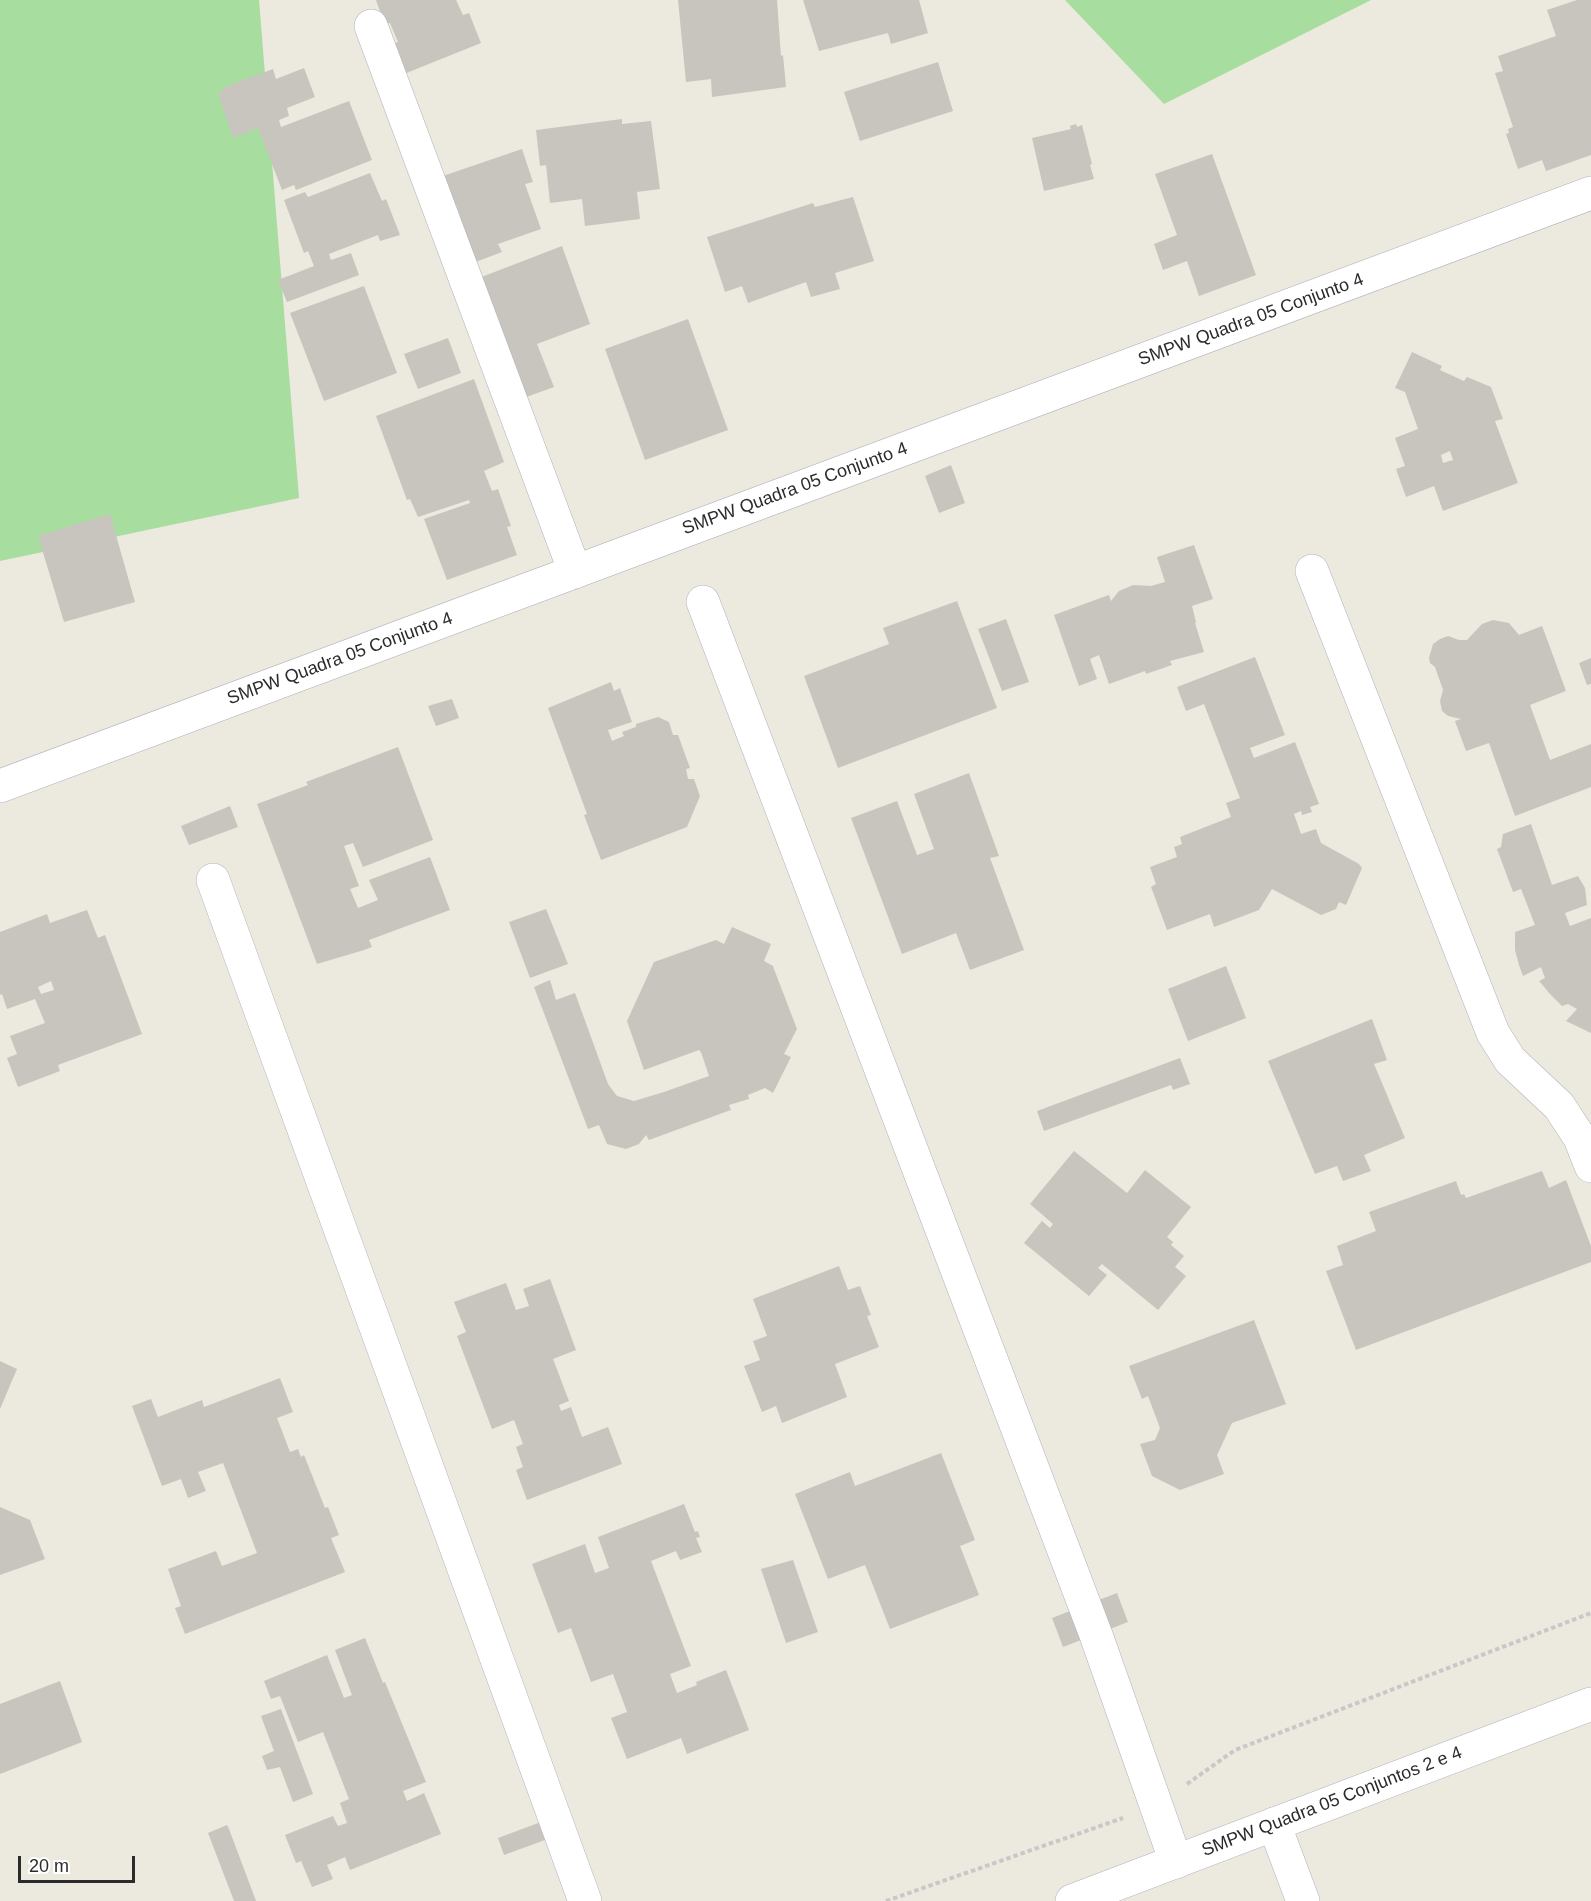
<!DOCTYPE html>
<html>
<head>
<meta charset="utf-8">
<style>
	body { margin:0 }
	#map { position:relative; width:1591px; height:1901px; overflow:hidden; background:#ece9df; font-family:Arial,sans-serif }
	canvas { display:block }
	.scale { position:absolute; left:18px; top:1856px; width:117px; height:27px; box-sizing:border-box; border:3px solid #2b2b2b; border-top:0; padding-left:8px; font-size:18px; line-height:21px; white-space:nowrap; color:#2b2b2b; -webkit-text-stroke:4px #fff; paint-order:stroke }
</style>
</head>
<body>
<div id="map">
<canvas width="1591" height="1901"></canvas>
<div class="scale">20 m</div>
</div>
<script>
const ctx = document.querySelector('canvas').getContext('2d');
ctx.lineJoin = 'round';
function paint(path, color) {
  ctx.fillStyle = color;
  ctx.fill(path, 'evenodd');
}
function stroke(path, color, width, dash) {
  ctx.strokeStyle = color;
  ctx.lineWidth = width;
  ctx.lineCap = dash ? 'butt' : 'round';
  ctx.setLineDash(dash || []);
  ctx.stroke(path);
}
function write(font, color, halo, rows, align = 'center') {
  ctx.font = font + ' Arial,sans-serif';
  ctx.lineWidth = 4.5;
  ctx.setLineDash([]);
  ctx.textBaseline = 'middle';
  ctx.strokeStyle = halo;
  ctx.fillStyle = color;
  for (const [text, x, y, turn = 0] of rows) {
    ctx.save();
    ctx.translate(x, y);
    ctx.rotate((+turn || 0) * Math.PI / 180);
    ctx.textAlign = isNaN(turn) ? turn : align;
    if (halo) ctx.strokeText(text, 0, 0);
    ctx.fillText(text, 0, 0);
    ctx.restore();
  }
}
const green = new Path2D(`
	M0,0H259L299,498L0,561Z
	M1065,0H1371L1164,104Z`);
const building = new Path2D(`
	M376,0H456L463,15L469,13L481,43L399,76L387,46L398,42L390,23L386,24L383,20Z
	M678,0H777L781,56L783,55L786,87L712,97L711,79L686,82Z
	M803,0H919L928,33L891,44L888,33L819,51Z
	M1577,0H1591V155L1546,171L1542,160L1518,169L1506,134L1509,133L1508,129L1513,127L1495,73L1503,71L1498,56L1556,36L1547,10Z
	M938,62L953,111L860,141L844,92Z
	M304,68L315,97L287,108L289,116L279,120L281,127L349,101L372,160L296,190L294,185L282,190L258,128L233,138L218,93L223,91L222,88L273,69L276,79Z
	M622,119V124L651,121L660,189L637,192L640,219L585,226L582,199L550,203L546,165L540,166L536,130Z
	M1076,124L1077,127L1082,125L1092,164L1090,165L1094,179L1044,191L1032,138L1071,129L1070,126Z
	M522,149L533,182L525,184L541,229L498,244L502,252L473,263L456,218L460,216L456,205L450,207L440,177Z
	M1212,154L1256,275L1199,296L1187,261L1163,270L1154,244L1177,235L1155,174Z
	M370,173L382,201L386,199L400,235L380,241L378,235L329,254L331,260L351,253L359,275L287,302L278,280L314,266L308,251L304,253L284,200L305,192L308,197Z
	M853,197L874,261L835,273L840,289L811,297L806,282L748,303L742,286L725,292L707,237L813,203L815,207Z
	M562,246L590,324L537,344L554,387L518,400L466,283Z
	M364,286L397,373L324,401L290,313Z
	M688,319L728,430L645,460L605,349Z
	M448,338L461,373L418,389L404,354Z
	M1412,352L1442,366L1440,370L1464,381L1467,377L1491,387L1503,419L1495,421L1518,483L1443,511L1434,486L1406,497L1396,469L1405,466L1395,438L1418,429L1405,392L1395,388ZM1450,451L1453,460L1443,463L1441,455Z
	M474,379L504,462L484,471L492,491L498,489L511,526L507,527L517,555L447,580L424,519L470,503L469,500L418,517L410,499L407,500L376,416Z
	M951,465L965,503L939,513L925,476Z
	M110,514L135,602L64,622L38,536Z
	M1194,545L1213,599L1192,606L1196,622L1195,623L1204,652L1170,661L1172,665L1146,674L1145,671L1109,684L1099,655L1090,659L1097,679L1079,686L1054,615L1109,595L1111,601L1119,591L1133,585L1151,586L1165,582L1157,557Z
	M957,601L997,708L838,768L804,676L889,644L883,628Z
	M1006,619L1029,682L1002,691L978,629Z
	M1493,620L1509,623L1519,635L1542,626L1544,631L1566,691L1530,705L1550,760L1591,744V787L1515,816L1489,743L1466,751L1455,721L1461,719L1448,716L1442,711L1440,701L1443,690L1435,667L1430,663L1429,658L1433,644L1440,639L1448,636L1459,640H1467L1482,624Z
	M1255,657L1285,735L1250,748L1254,758L1295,742L1319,804L1310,807L1312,812L1302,815L1301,811L1294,814L1301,834L1316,829L1321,843L1359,864L1362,868L1346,905L1339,902L1336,909L1321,915L1272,889L1259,910L1214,927L1210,914L1167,930L1151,887L1156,884L1150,867L1177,857L1174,847L1182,844L1180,837L1231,817L1226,803L1240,798L1204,704L1186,711L1177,687Z
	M1591,658V684L1587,685L1579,663Z
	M611,682L614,691L620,688L632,722L608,730L612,741L624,736L622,732L636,727V724L658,717L669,722L673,735H678L690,768L686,769L688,779H694L700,796L687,827L601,860L584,815L587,814L548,708Z
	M452,699L459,718L436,726L428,706Z
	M398,747L433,840L363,867L353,843L344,846L359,886L350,889L358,908L378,900L369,880L430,857L450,910L369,940L372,947L364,950L317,964L257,804L308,785L306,782Z
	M969,773L999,856L990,858L1024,950L970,970L956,933L902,954L851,818L897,801L917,855L934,849L914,794Z
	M230,806L238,827L189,845L181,826Z
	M1531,824L1552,885L1578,876L1585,888L1587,905L1565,913L1570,926L1591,918V1033L1566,1021L1577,1009L1568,1004L1562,1006L1550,994L1539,981L1545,978L1541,967L1523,976L1519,965L1515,950V932L1535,925L1521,889L1513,892L1497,849L1501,847L1503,834Z
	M546,909L568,964L530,978L509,922Z
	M87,910L98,938L105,935L142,1034L58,1065L60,1071L18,1087L7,1058L17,1054L10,1036L45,1023L35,999L7,1009L2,994L0,995V932L47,914L50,923ZM51,981L54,990L41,994L38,987Z
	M732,927L771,944L764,961L773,966L774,969L797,1029L784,1054L791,1057L773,1093L765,1088L748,1095L749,1099L729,1105L731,1110L728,1111L649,1140L646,1135L639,1144L626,1149L607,1144L599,1125L588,1129L534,987L550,980L556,1000L575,993L608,1084L617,1096L634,1101L664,1092L709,1076L701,1052L699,1050L644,1070L627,1021L654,962L716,940L724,944Z
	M1226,966L1246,1018L1188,1041L1168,989Z
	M1372,1019L1387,1060L1374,1064L1405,1138L1364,1155L1371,1171L1343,1181L1337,1166L1315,1174L1268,1061Z
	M1180,1058L1190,1084L1173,1090L1171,1085L1044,1131L1037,1111Z
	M1074,1151L1127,1193L1145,1170L1191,1207L1167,1237L1173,1242L1171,1245L1184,1256L1175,1267L1186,1276L1158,1310L1102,1264L1098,1268L1107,1275L1089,1296L1024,1243L1042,1221L1050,1228L1053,1224L1030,1204Z
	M1542,1171L1549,1188L1566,1180L1591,1246V1262L1356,1350L1326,1271L1343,1265L1337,1246L1376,1231L1369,1212L1456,1181L1461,1195L1464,1194L1466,1198Z
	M839,1266L848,1290L860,1286L871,1315L867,1316L879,1347L835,1364L847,1397L782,1423L776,1406L762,1412L744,1366L760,1360L753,1341L767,1336L753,1299Z
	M550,1279L576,1350L553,1359L569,1401L559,1405L561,1411L571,1407L582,1437L608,1427L622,1464L527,1500L516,1470L523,1467L516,1447L523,1444L514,1420L492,1429L457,1336L466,1332L454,1302L506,1283L516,1310L529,1306L523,1289Z
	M1254,1320L1286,1404L1232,1423L1217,1455L1224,1474L1180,1490L1152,1476L1140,1444L1155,1440L1160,1428L1148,1396L1142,1399L1129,1366Z
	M0,1361L17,1369L0,1409Z
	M280,1378L293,1412L277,1418L290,1452L298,1449L301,1457L304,1455L325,1508L328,1507L339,1535L331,1538L345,1572L185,1634L175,1608L181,1606L168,1569L216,1551L222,1566L257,1553L223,1463L198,1472L206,1491L188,1498L181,1479L162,1486L132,1406L151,1399L158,1417L202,1400L204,1407Z
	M941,1453L975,1540L960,1546L979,1595L890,1629L865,1565L828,1579L795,1494L850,1472L855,1486Z
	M684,1504L695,1532L698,1531L700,1537L696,1538L702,1552L680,1560L676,1551L651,1561L691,1666L670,1674L677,1693L697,1685L696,1682L726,1670L749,1730L687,1754L681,1738L627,1759L611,1718L627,1712L613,1674L591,1682L571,1628L558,1633L532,1564L585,1544L595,1573L609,1568L598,1537Z
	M0,1507L30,1520L45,1559L0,1575Z
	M793,1560L818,1632L786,1643L761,1569Z
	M1117,1593L1128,1622L1063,1647L1052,1618Z
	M365,1638L383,1683L385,1682L426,1782L403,1791L407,1801L424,1793L441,1834L350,1870L345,1857L327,1865L333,1879L312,1887L301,1861L296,1863L285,1835L333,1816L338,1826L347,1823L340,1803L349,1799L323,1732L298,1742L280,1696L271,1699L264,1681L327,1655L344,1698L352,1695L335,1650Z
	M60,1681L82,1742L0,1774V1704Z
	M281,1709L313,1794L293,1802L280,1767L267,1770L262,1756L274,1751L261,1716Z
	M568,1812L575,1829L504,1855L498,1838Z
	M227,1825L229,1829L256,1901H234L208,1833Z`);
const path = new Path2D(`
	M1187,1784L1235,1750L1591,1613
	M886,1901L1123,1818`);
const minor = new Path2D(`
	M371,26L575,572
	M1312,571L1493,1033L1510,1060L1559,1106L1580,1138L1591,1166
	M703,602L1096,1635L1176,1862
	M0,786L1591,193
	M213,880L585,1901
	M1274,1824L1303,1901`);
const tertiary = new Path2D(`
	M1072,1901L1591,1704`);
const streetNames = [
	["SMPW Quadra 05 Conjunto 4",1251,320,-20],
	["SMPW Quadra 05 Conjunto 4",795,489,-20],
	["SMPW Quadra 05 Conjunto 4",340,659,-20],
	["SMPW Quadra 05 Conjuntos 2 e 4",1332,1802,-21]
];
paint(green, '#a8dda0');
paint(building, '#c7c5be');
stroke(minor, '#b2b2bd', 34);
stroke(tertiary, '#b2b2bd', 34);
stroke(path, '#c8c8c8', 4, [4.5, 3]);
stroke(minor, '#fff', 33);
stroke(tertiary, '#fff', 33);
write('18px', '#2b2b2b', '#fff', streetNames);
</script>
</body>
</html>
